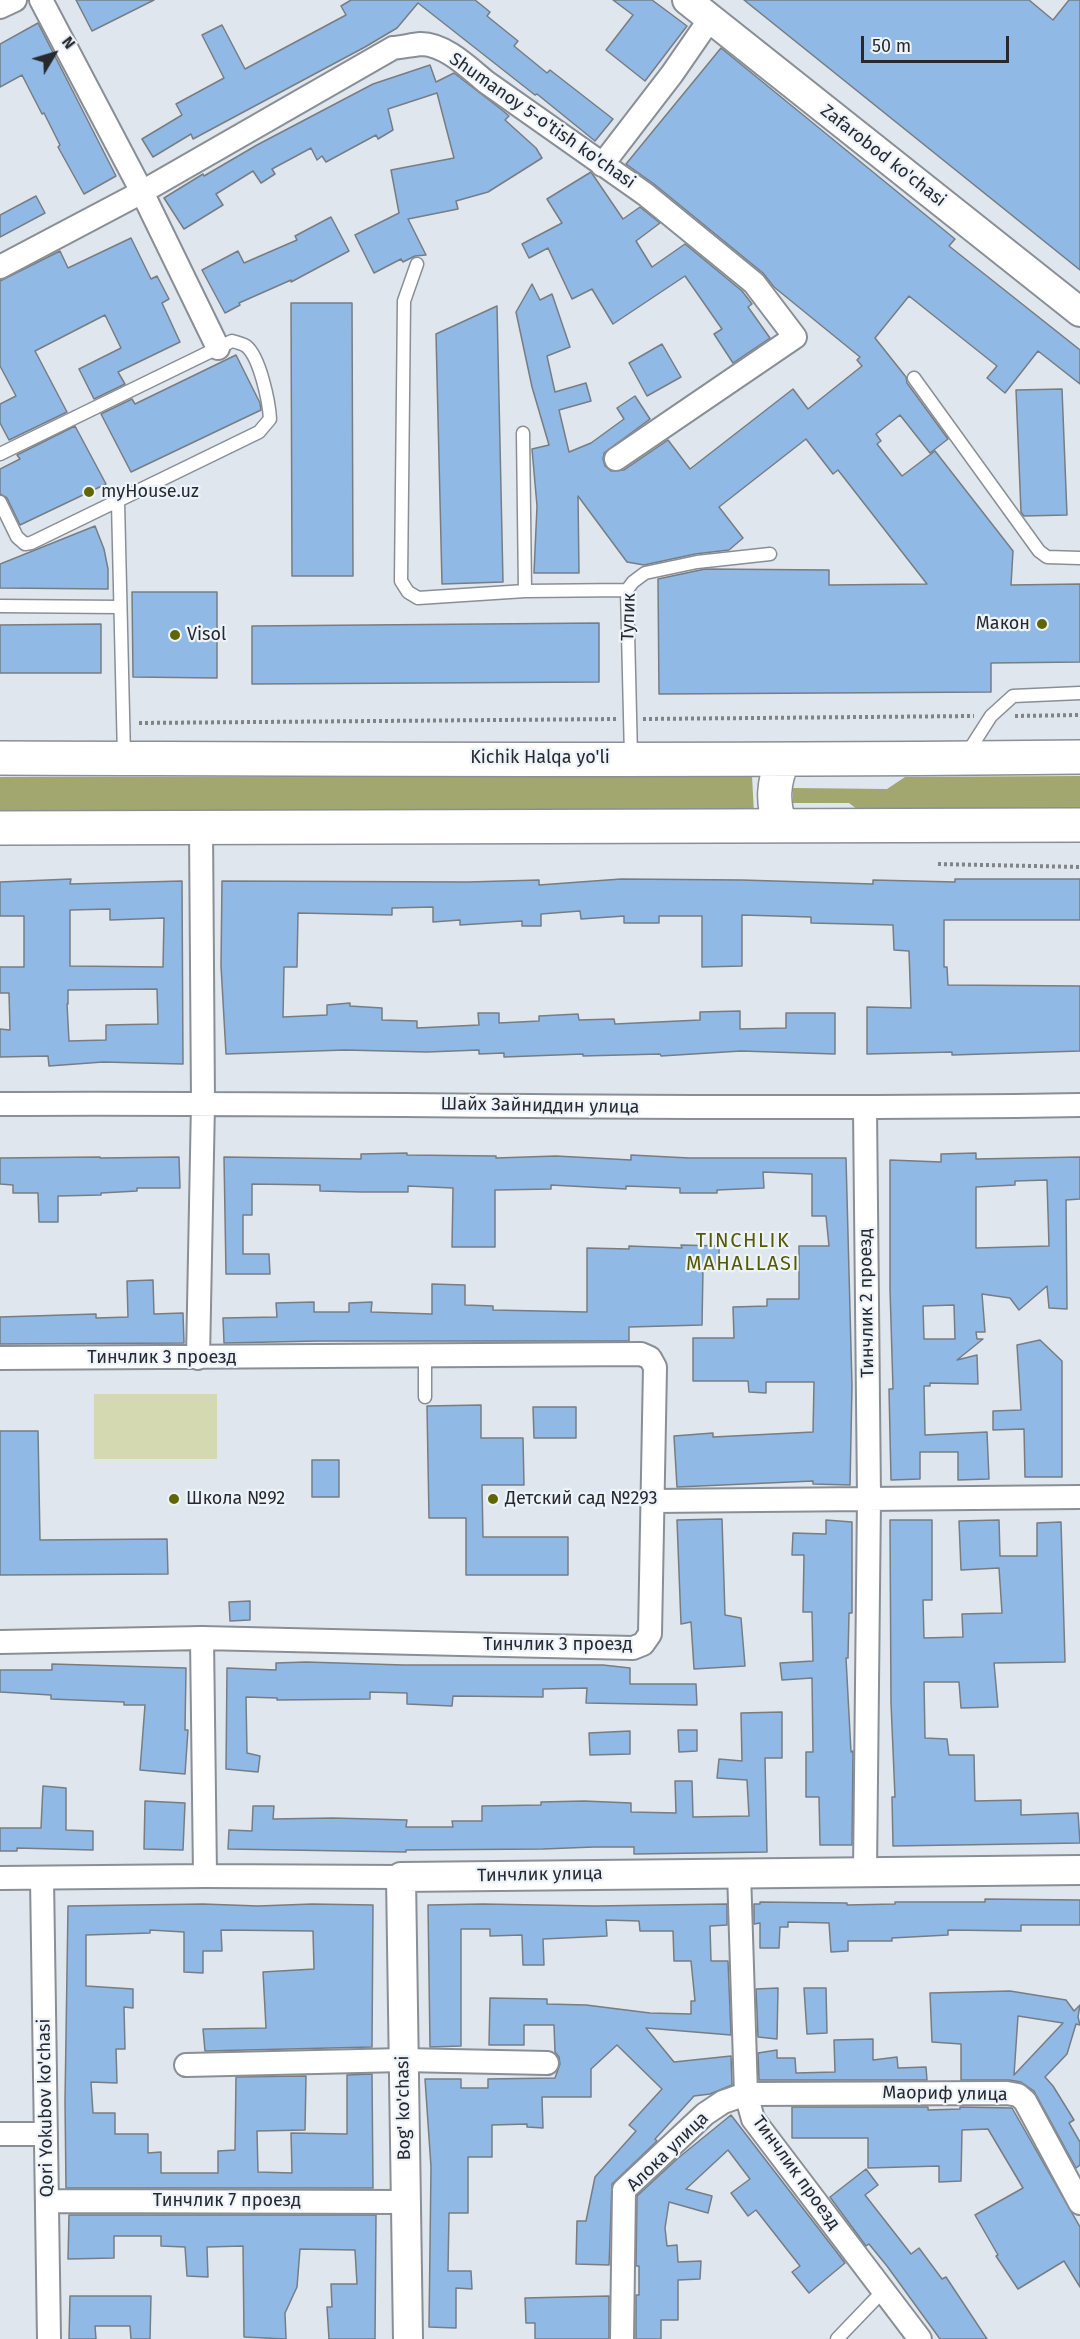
<!DOCTYPE html>
<html>
<head>
<meta charset="utf-8">
<style>
	body { margin:0 }
	#map { position:relative; width:1080px; height:2339px; overflow:hidden; background:#dfe6ed; font-family:"Fira Sans",sans-serif }
	canvas { display:block }
	.north { position:absolute; left:24px; top:24px; width:60px; height:60px; -webkit-text-stroke:4px #edf3fa; paint-order:stroke; rotate:52deg; font-size:16px; font-weight:700; line-height:24px; text-align:center; color:#27292c }
	.north::after { content:''; display:block; margin:auto; width:21px; height:27px; background:#27292c; clip-path:polygon(50% 0,100% 100%,50% 72%,0 100%) }
	.scale { position:absolute; left:861px; top:36px; width:148px; height:27px; box-sizing:border-box; border:3px solid #27292c; border-top:0; padding-left:8px; font-size:18px; line-height:21px; white-space:nowrap; color:#27292c; -webkit-text-stroke:4px #edf3fa; paint-order:stroke }
</style>
</head>
<body>
<div id="map">
<canvas width="1080" height="2339"></canvas>
<div class="north">N</div>
<div class="scale">50 m</div>
</div>
<script>
const ctx = document.querySelector('canvas').getContext('2d');
ctx.lineJoin = 'round';
function paint(path, color) {
  ctx.fillStyle = color;
  ctx.fill(path, 'evenodd');
}
function stroke(path, color, width, dash) {
  ctx.strokeStyle = color;
  ctx.lineWidth = width;
  ctx.lineCap = dash ? 'butt' : 'round';
  ctx.setLineDash(dash || []);
  ctx.stroke(path);
}
function write(font, color, halo, rows, align = 'center') {
  ctx.font = font + ' "Fira Sans",sans-serif';
  ctx.lineWidth = 4.5;
  ctx.setLineDash([]);
  ctx.textBaseline = 'middle';
  ctx.strokeStyle = halo;
  ctx.fillStyle = color;
  for (const [text, x, y, turn = 0] of rows) {
    ctx.save();
    ctx.translate(x, y);
    ctx.rotate((+turn || 0) * Math.PI / 180);
    ctx.textAlign = isNaN(turn) ? turn : align;
    if (halo) ctx.strokeText(text, 0, 0);
    ctx.fillText(text, 0, 0);
    ctx.restore();
  }
}
const green = new Path2D(`
	M94,1394H217V1459H94Z`);
const forest = new Path2D(`
	M752,776L754,813H0V777Z
	M1080,776V811L862,813L849,803H793V788L887,789L905,777Z`);
const building = new Path2D(`
	M76,0H154L92,31Z
	M351,0H475L490,12L487,16L518,41L514,46L547,73L550,70L613,119L595,141L537,94L535,95L418,3L397,28L365,47L193,139L191,134L153,157L142,139L182,115L176,104L224,78L202,35L222,25L245,69L346,15L341,6Z
	M613,0H652L687,26L645,81L606,50L633,15Z
	M744,0H1029L1053,20L1069,0H1080V270Z
	M38,23L116,176L84,194L58,147L60,145L44,113L42,114L22,75L0,87V44Z
	M721,48L955,239L949,246L1080,350V384L1038,351L1005,393L987,378L997,366L909,296L875,338L906,377L907,383L948,439L930,453L900,415L876,434L881,441L877,444L902,476L935,451L1013,551L1011,585L1080,584V662L991,663V692L659,694L658,579L705,569L829,570V585L927,584L838,470L833,474L806,439L719,507L743,538L729,550L695,554L644,565L627,562L578,496L579,573H534L537,506L532,449L549,445L532,387L516,312L532,284L540,300L552,294L570,347L547,356L555,392L586,383L591,401L559,410L569,452L591,443L624,419L617,408L635,396L650,419L604,453L603,459L605,466L611,471L624,470L668,440L690,469L793,389L808,409L862,366L857,360L860,357L774,287L763,273L654,184L626,164Z
	M430,65L436,82L454,73L502,110L509,116L505,120L536,148L542,158L488,192L456,201L458,209L408,219L426,255L415,256L403,262L401,259L374,273L355,235L399,213L391,170L454,158L437,93L388,109L393,130L378,139L376,135L326,162L322,156L317,160L311,148L272,169L275,174L261,183L253,171L216,194L223,205L184,229L164,198L203,174L204,176L257,145L373,84Z
	M591,172L623,219L640,207L660,223L636,241L652,267L685,244L742,291L752,304L748,307L770,338L733,363L714,334L722,329L685,276L613,324L592,289L572,299L548,248L529,258L522,244L562,223L547,199Z
	M36,196L45,213L0,237V215Z
	M331,217L349,251L291,282V280L239,303L240,305L225,313L202,270L238,251L244,263L297,240L295,236Z
	M131,238L151,279L157,276L169,299L162,303L180,342L118,372L125,384L94,399L79,369L121,348L105,315L35,351L67,412L9,440L0,423V404L16,396L0,366V281L60,251L68,268Z
	M291,303H352L353,576H292Z
	M497,306L503,582L442,584L436,334Z
	M662,344L681,377L647,396L629,363Z
	M236,355L260,403L261,410L131,472L101,414L132,399L135,404Z
	M1062,389L1067,515L1024,516L1021,512L1016,390Z
	M75,426L106,484L20,525L7,498L0,494V469L20,459L17,455Z
	M95,526L104,549L108,569V589L0,588V564Z
	M132,592H217V678L133,677Z
	M599,623V682L252,684V626Z
	M101,624V673H0V625Z
	M71,879L70,884L182,881L183,1064L103,1062L49,1066L48,1056L0,1057V1029L10,1030L9,993H0V967H24V916H0V882ZM110,909V920L164,918L163,967L70,966V910ZM157,989L158,1024L106,1025V1040L69,1041L67,1004H68V990Z
	M621,879L742,880L873,884V880L955,882V879H1080V920H944V967H947L948,985L1080,986V1051L952,1055V1052L867,1054V1007L911,1008L909,951L894,950L893,925L811,923V917L742,915V966L702,967V916H659V923H624V916L581,919L580,911L541,914V926H522V921L460,925V920L433,922V907L392,908V915L298,913L297,967H284L283,1017L327,1015V1005L350,1003V1006L382,1008V1020L417,1021V1028L479,1025L478,1013H499V1023L539,1021V1016L578,1014L579,1020L614,1019L615,1024L700,1020V1012L740,1011V1029L786,1028V1013H835V1054L741,1051L661,1056L660,1054L583,1056V1054L504,1057V1053L479,1054V1050L427,1052L345,1050L226,1054L221,966L222,881L468,882L539,880V885Z
	M407,1153V1155L496,1156V1158L556,1156L631,1160V1155L689,1158H846L852,1386L850,1485L813,1484V1481L677,1487L674,1436L713,1433V1437L813,1432L814,1382H766V1393L749,1392L748,1381H693V1338H734L733,1307L767,1306V1299H799V1246H829L826,1216H812V1174L763,1172L764,1188L717,1190V1193H680V1188L626,1186V1189L551,1185V1189L495,1190V1247H452L453,1188L408,1186V1192H362L320,1191V1185L252,1184V1215H243V1254H269L270,1274H226L224,1157L361,1159V1154Z
	M976,1153V1159L1080,1157V1199L1066,1200L1067,1309L1049,1308L1047,1286L1019,1310L1010,1298L982,1294L985,1332H976L977,1339H983L957,1360L977,1355L978,1384L930,1383V1386H924L925,1435L987,1432L989,1479L958,1480V1452H920V1479L891,1480L889,1389H893L890,1289V1160L941,1162V1154ZM1047,1180L1049,1246L976,1248V1187L1015,1185V1181ZM954,1305L955,1339H924L923,1306Z
	M100,1157V1158L179,1157L180,1188H137V1191L101,1193V1195L58,1196V1222H39L38,1193H13V1185L0,1184V1158Z
	M681,1245L719,1246V1268L703,1269L702,1325L629,1327V1341H318L224,1343L223,1318L277,1317L276,1303L314,1302V1312H349V1303L372,1302L371,1312L432,1314V1284L465,1285V1305L493,1306V1310L587,1312V1248L629,1249V1246L682,1248Z
	M153,1280L154,1314L183,1313L184,1343L0,1344V1317L96,1314V1318L128,1317L127,1281Z
	M1040,1340L1062,1361V1477H1025L1024,1429L993,1430V1411L1021,1410L1017,1345Z
	M481,1405V1438H523L524,1485H482L483,1537H568V1575H466V1518H429L427,1406Z
	M533,1407H576V1438H534Z
	M0,1431H38L40,1540L167,1539L168,1574L0,1575Z
	M312,1460H339V1497H312Z
	M722,1519L725,1615L741,1618L745,1666L694,1669L691,1622L681,1624L677,1520Z
	M826,1520L852,1522V1613H849L848,1658H846L851,1752L853,1751L852,1845H820L819,1797H806V1752H813L812,1678L782,1680L780,1663L813,1661L812,1612H803L804,1555H792L793,1533L826,1534Z
	M890,1520H932V1600H923L924,1638L963,1637L962,1614L1002,1613L999,1568L961,1570L959,1521L999,1520L1000,1556H1037V1523L1061,1522L1065,1662L994,1663L998,1707L961,1708L959,1682H924L925,1738L947,1739L949,1755H974L975,1801L1021,1800V1815L1078,1813L1080,1843L893,1846L892,1797H895L891,1703Z
	M250,1601V1620L230,1621L229,1602Z
	M306,1662L403,1665H603L630,1668V1684H696L697,1705L586,1703L587,1688L543,1689V1697L453,1696L452,1706L407,1704V1693L370,1692V1699L277,1700V1698L246,1697L247,1753L260,1756L258,1772L226,1769L227,1668L276,1670V1663Z
	M52,1664L186,1668L185,1730H188L185,1774L140,1770L145,1705H124V1702L51,1699V1695L0,1692V1670H52Z
	M782,1712V1758H765L767,1852L634,1854V1847H594L543,1849L406,1850V1852L228,1849L229,1830L252,1831L253,1806H274L273,1819L333,1818L407,1820L406,1827H453L452,1821H482V1806L541,1805V1802L584,1801L631,1803V1812L676,1813L675,1781H692L693,1817L749,1816L747,1780L717,1778L719,1759L742,1761L741,1713Z
	M678,1730H697V1751L679,1752Z
	M630,1731V1754L590,1755L589,1733Z
	M43,1786L66,1788V1830L93,1831V1850L17,1848V1851H0V1828H41Z
	M145,1801L185,1803L183,1850L144,1849Z
	M985,1899L1080,1900V1925H1021V1931L948,1930V1935L892,1938V1941H848V1951L831,1952L829,1923L788,1922V1927H780L779,1948H760V1923L754,1924V1904H760V1902L847,1903V1905L895,1904V1902H985Z
	M203,1904L258,1906L312,1904L373,1905L372,2047L205,2051L203,2029L266,2028L263,1972L314,1969L313,1931L221,1930L222,1951H203V1973L184,1972V1932L150,1930V1933L86,1935V1986L133,1989V2008L124,2007L125,2049H116L117,2083L91,2082L93,2113H115V2134H148V2153L161,2152V2173H218V2151L235,2150L236,2077L306,2076L305,2130L257,2131L258,2172L292,2173L291,2133L347,2134V2075L372,2074L373,2188H66L65,2101L68,1906Z
	M483,1904L595,1906L727,1904V1925L710,1926L711,1961H728L731,2035L646,2028L674,2062L731,2056L732,2085L710,2094L694,2096L655,2139L657,2141L612,2184L609,2265L576,2264L577,2221H586L595,2177L636,2131L629,2125L662,2089L617,2045L591,2069V2097H542L543,2128L527,2127V2124L492,2125V2157H468V2213H449L448,2271H471L472,2289L456,2288V2328L429,2327L431,2167L425,2079H461V2088H488V2079L555,2078L560,2064L559,2057L555,2052L554,2025H524V2045H489L490,1998L547,1999V2004L586,2005L650,2013L691,2014V2001H695L691,1961H674L673,1931H640L639,1921L606,1920L607,1936L543,1939L544,1965H523L522,1935L490,1936V1929H461V2046L430,2047L428,1905Z
	M778,1988L777,2039L758,2037L756,1989Z
	M804,1988H826L827,2033L807,2034Z
	M1010,1991L1066,2000L1074,2011L1080,2005L1078,2017L1080,2025L1076,2024L1067,2054L1045,2077L1053,2086L1074,2120L1069,2123L1080,2142V2165L1076,2168L1034,2091L1021,2082L1009,2080H961V2044L932,2042L930,1993ZM1018,2016L1063,2023L1014,2075Z
	M873,2039V2060L897,2057L898,2068L926,2067L927,2080H759L758,2053L777,2050V2058H795L796,2073L835,2072L834,2040Z
	M792,2107H928V2110L960,2109V2107L1012,2108L1080,2227V2287L1064,2261L1018,2289L996,2256L998,2255L975,2215L1023,2188L988,2129L962,2130L961,2181L939,2182V2166L868,2168V2138H792Z
	M731,2115L845,2263L809,2293L792,2272L800,2266L756,2210L748,2216L731,2193L750,2179L728,2150L686,2189L712,2196L708,2213L669,2202L665,2228L667,2246L677,2245L678,2262L701,2261L700,2279L678,2280V2320H661V2339H636V2295H639V2266H636L637,2196L677,2159Z
	M866,2169L878,2185L865,2195L911,2254L919,2248L942,2279L946,2277L987,2339H940L887,2266L869,2244L866,2246L830,2197Z
	M69,2215H376L375,2339H329L327,2307H332L331,2284H357L355,2250L300,2249L297,2287L285,2313L286,2339L244,2337L243,2246L207,2247L208,2277L187,2276L185,2247L161,2246V2236H114V2258L68,2259Z
	M70,2296H151L150,2339H131L130,2326H95L96,2339H69Z
	M609,2296V2339H535V2323H526L525,2298Z`);
const path = new Path2D(`
	M1015,716L1080,715
	M643,719L974,716
	M139,723L617,719
	M938,864L1080,867`);
const service = new Path2D(`
	M417,264L404,301L401,581L408,592L418,598L525,591L627,590
	M914,378L1039,551L1047,557L1080,558
	M523,433L525,591
	M0,454L232,341C236,342 243,344 246,346C260,357 269,402 270,419L259,432L31,543L25,544L17,537L0,502
	M118,502L124,757
	M0,606L120,607
	M966,755L991,716L1013,696L1080,693
	M631,757L627,590L633,582L645,573L697,562L770,554
	M425,1397V1356
	M837,2339L883,2291`);
const minor = new Path2D(`
	M41,0L142,192L218,348
	M0,7L15,0
	M602,165L672,74L710,19
	M0,267L142,192L393,48C402,47 412,45 421,44C445,44 469,68 486,82L645,194L754,283L795,337L616,459
	M0,1104C360,1102 720,1111 1080,1105
	M0,1358L641,1354L650,1358L655,1367L650,1634L643,1644L633,1648L202,1638L0,1642
	M198,1358L203,1103L201,827
	M653,1501L1080,1497
	M202,1638L205,1876
	M865,1871L869,1497L865,1109
	M739,1872L746,2094L753,2119L920,2339
	M0,1878L205,1876L401,1877
	M42,1878L49,2339
	M186,2065L403,2060L547,2063
	M0,2134H46
	M47,2201L406,2202
	M622,2339L624,2190L705,2114L723,2102L746,2094L1007,2093L1018,2095L1025,2101L1080,2203`);
const tertiary = new Path2D(`
	M687,0L1080,312
	M408,2339L401,1877L1080,1870`);
const trunk = new Path2D(`
	M0,758C360,759 720,761 1080,757
	M780,826C772,801 773,783 783,760
	M0,828L1080,825`);
const markers = [
	[89,492,6,"#616603"],
	[1042,624,6,"#616603"],
	[175,635,6,"#616603"],
	[174,1499,6,"#616603"],
	[493,1499,6,"#616603"]
];
const streetNames = [
	["Shumanoy 5-o'tish ko'chasi",542,121,35],
	["Zafarobod ko'chasi",883,156,38],
	["Тупик",629,617,-88],
	["Kichik Halqa yo'li",540,758],
	["Шайх Зайниддин улица",540,1106,1],
	["Тинчлик 2 проезд",867,1303,-91],
	["Тинчлик 3 проезд",162,1358],
	["Тинчлик 3 проезд",558,1645],
	["Тинчлик улица",540,1875,-1],
	["Маориф улица",945,2094,1],
	["Qori Yokubov ko'chasi",46,2108,-91],
	["Bog' ko'chasi",404,2108,-91],
	["Алока улица",668,2152,-44],
	["Тинчлик проезд",796,2173,54],
	["Тинчлик 7 проезд",227,2201]
];
const poiNames = [
	["myHouse.uz",101,492],
	["Макон",1030,624,"right"],
	["Visol",187,635],
	["Школа №92",186,1499],
	["Детский сад №293",505,1499]
];
const neighbourhoodNames = [
	["TINCHLIK",743,1241],
	["MAHALLASI",743,1264]
];
paint(green, '#d4d9b2');
paint(forest, '#a1a76e');
paint(building, '#90b9e5');
stroke(building, '#777d83', 1.5);
stroke(service, '#8a8f96', 15);
stroke(minor, '#8a8f96', 26);
stroke(tertiary, '#8a8f96', 32);
stroke(trunk, '#8a8f96', 36);
stroke(path, '#808489', 4, [3, 3]);
stroke(service, '#fff', 12);
stroke(minor, '#fff', 22);
stroke(tertiary, '#fff', 28);
stroke(trunk, '#fff', 33);
for (const [x, y, r, color] of markers) {
  const dot = new Path2D();
  dot.arc(x, y, r, 0, 2 * Math.PI);
  ctx.fillStyle = color;
  ctx.fill(dot);
  stroke(dot, '#edf3fa', 2);
}
write('18px', '#27292c', '#edf3fa', streetNames);
write('18px', '#27292c', '#edf3fa', poiNames, 'left');
ctx.letterSpacing = '1.5px';
write('20px', '#555a00', '#edf3fa', neighbourhoodNames);
ctx.letterSpacing = '0px';
</script>
</body>
</html>
